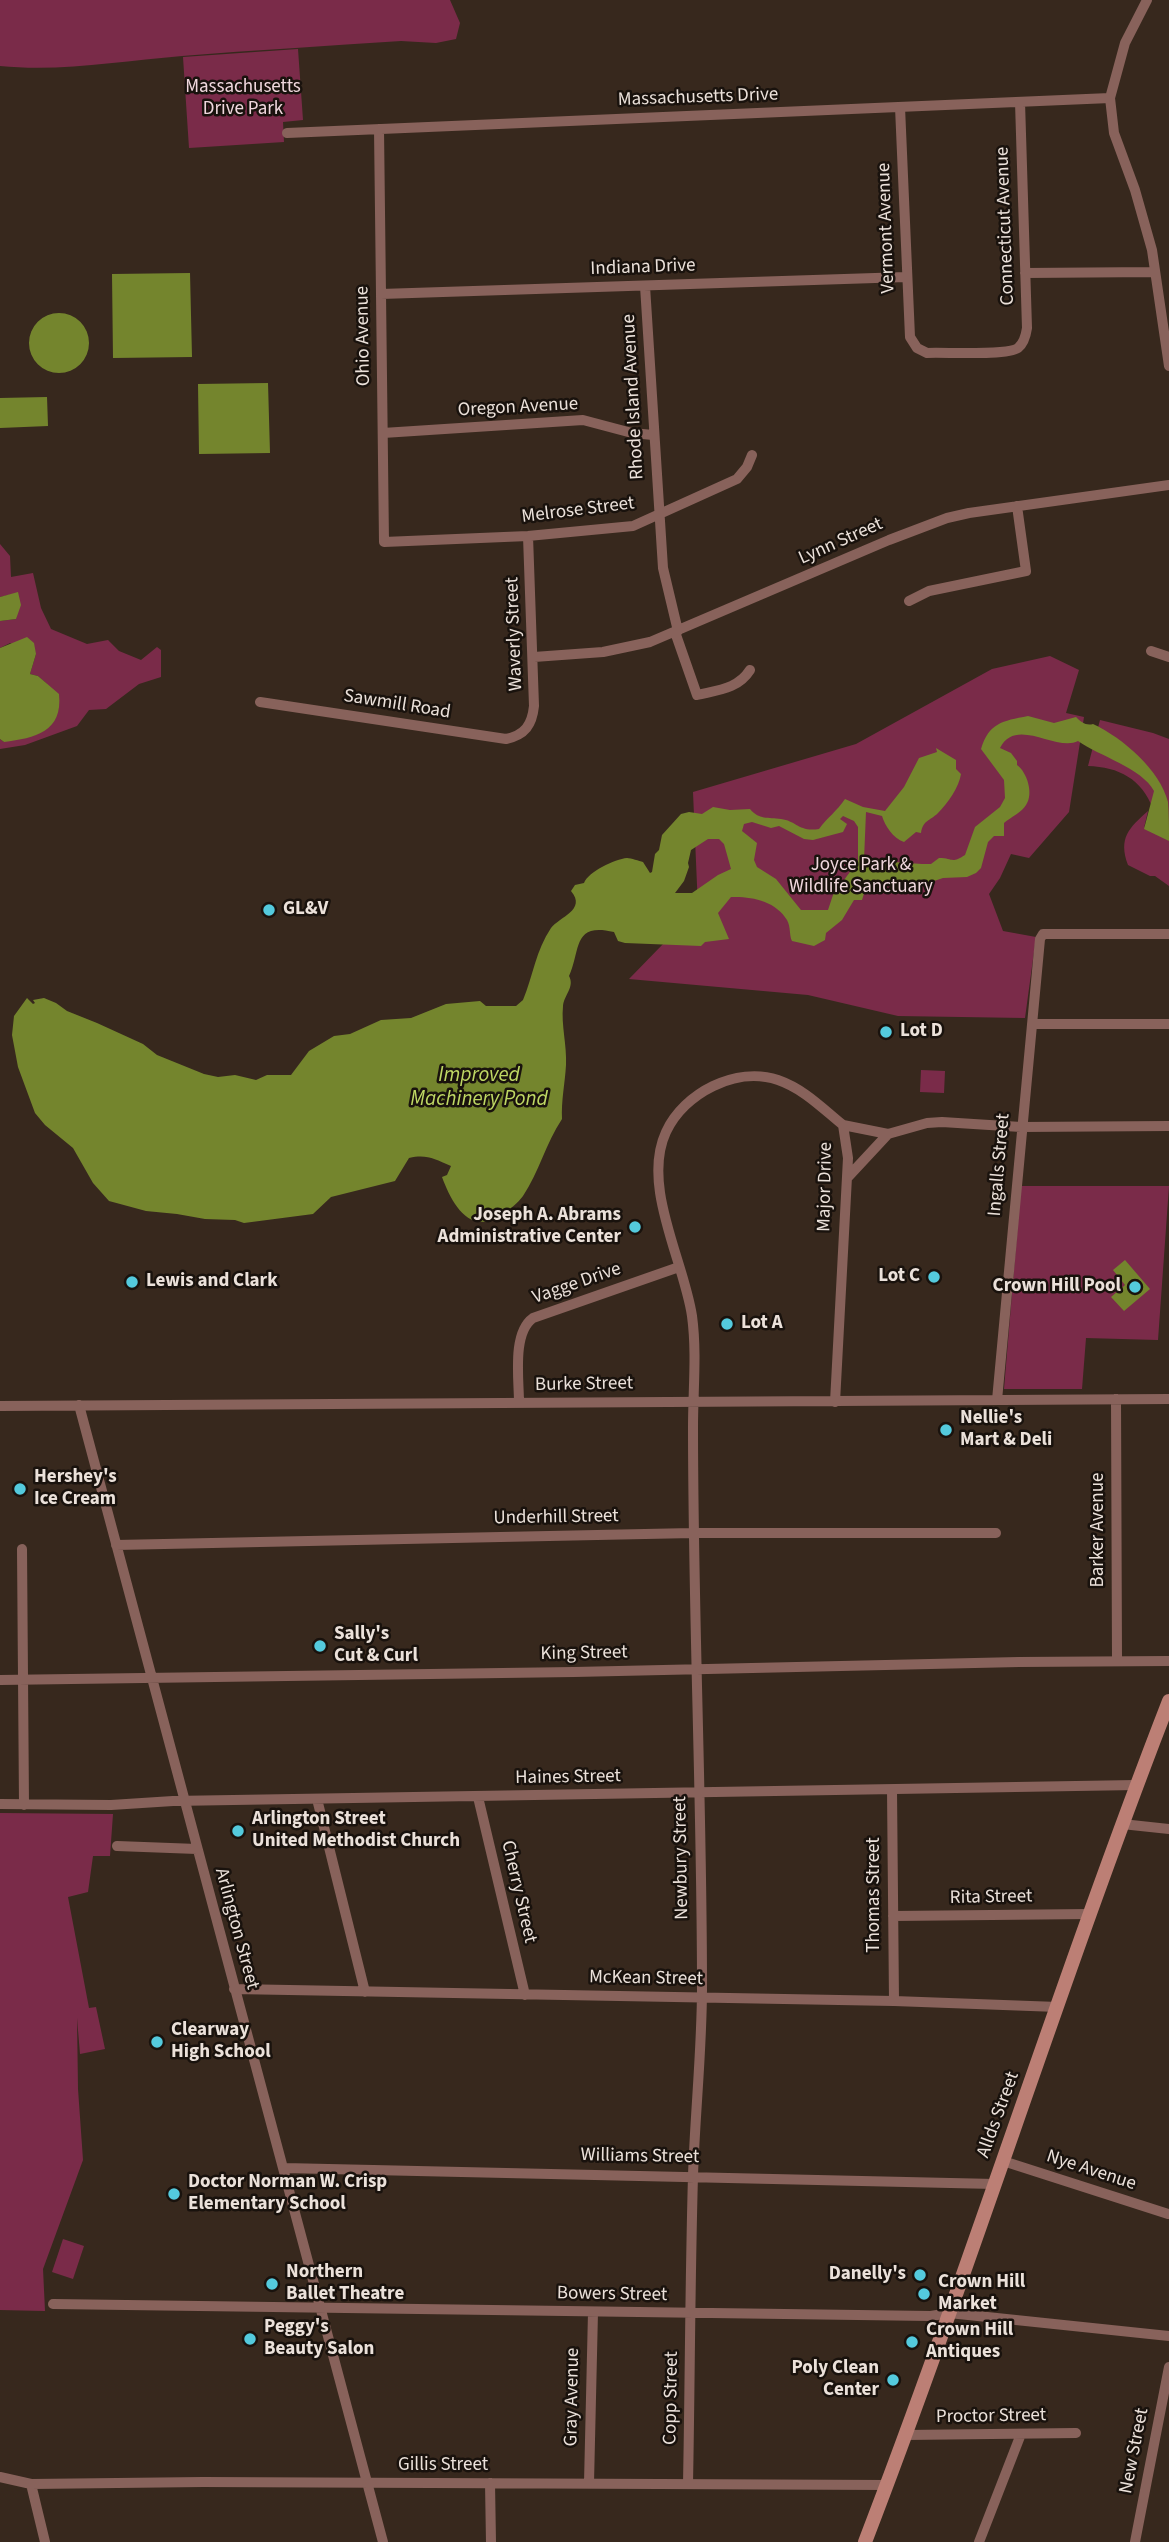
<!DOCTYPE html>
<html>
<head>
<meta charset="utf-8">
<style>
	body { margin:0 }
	canvas { display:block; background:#37281d }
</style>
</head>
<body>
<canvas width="1169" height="2542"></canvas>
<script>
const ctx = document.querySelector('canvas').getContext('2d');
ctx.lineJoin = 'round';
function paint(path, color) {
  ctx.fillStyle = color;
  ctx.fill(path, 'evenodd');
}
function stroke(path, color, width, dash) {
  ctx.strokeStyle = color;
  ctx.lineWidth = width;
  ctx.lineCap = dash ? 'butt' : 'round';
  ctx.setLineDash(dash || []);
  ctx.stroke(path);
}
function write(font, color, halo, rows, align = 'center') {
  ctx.font = font + ' "Source Sans 3",sans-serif';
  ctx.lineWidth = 5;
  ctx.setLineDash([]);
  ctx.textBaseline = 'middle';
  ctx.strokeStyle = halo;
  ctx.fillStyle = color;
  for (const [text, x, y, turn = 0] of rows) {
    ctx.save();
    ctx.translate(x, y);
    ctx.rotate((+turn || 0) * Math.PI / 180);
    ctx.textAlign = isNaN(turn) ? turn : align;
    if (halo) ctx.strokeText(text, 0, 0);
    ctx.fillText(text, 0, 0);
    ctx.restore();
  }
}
const green = new Path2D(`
	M0,0H450L460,23L456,39L436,43L401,41C328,46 255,50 182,56C121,61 61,72 0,66Z
	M298,49L303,120L283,122L284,142L189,148L183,57Z
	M0,544L10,556L11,577L33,573L41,608L51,629L87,644L108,640L119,651L141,660L157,647L161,650V677L139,684L106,709L89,710L77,726L25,745L0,749V739L4,742L47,684L38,676L30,674L36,654L10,643L0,648V621L16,619L18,593L0,597Z
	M1050,656L1079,670L1066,713L1084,717L1069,812L1029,858L1011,854L1000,878L989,894L1003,931L1036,937L1025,1018L898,1016L808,995L629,979L698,908L693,792L856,744L992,669Z
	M1100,720L1153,733L1169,739V886L1155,876H1150L1128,865C1118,838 1129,828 1148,811L1144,828L1153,809C1142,779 1119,767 1088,766Z
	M921,1070L945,1071L944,1093L920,1092Z
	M1021,1186H1169L1158,1340L1086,1338L1082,1389H1004Z
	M0,1813L113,1814L110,1856H93L88,1892L68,1897L89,2008L96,2007L105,2049L80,2054L77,2018L78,2089L83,2160L43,2269L45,2311L0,2310Z
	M63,2239L84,2246L73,2279L52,2272Z`);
const water = new Path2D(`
	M190,273L192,357L113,358L112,274Z
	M29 343a30 30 0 1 1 60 0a30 30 0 1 1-60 0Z
	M268,383L270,453L199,454L198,384Z
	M47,397L48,426L0,428V398Z
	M18,592L21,605L16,619L0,621V597Z
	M27,637L34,643L36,654L30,674L38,676L59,694C63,732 35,738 4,742L0,739V648Z
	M1028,716L1054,723L1076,717C1081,722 1086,726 1093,724C1123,738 1160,770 1168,802C1169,814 1169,829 1169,841L1144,829L1154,791C1142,768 1099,756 1078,741C1056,752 1016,716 1000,748L1011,753L1017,761V765C1027,772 1034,794 1026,805C1022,812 1011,817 1004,823V836H994L988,842L981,868L976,873L967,877L943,878L910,889L883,882L867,884L862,900H854L842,920L826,933L825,940L814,946L792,941C789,935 791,927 787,920C776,901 751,896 731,897L718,913L729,939L705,942L701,946L625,943L618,941L614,932C572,922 581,950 569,976C575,987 564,995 563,1006C561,1025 567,1045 566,1065C565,1083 561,1101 562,1119C546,1143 539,1172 523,1196C518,1203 509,1210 502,1214C470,1237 452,1204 442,1177L447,1175L451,1166C434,1159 427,1154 409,1158L395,1181L331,1197L313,1214L244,1223L235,1220L205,1219L177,1214L146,1211L109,1201L93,1183L73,1148L45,1125L35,1113L18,1067L12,1035L14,1016L27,998L33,1004L35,1003L33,1000L44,998L56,1003L67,1011L97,1023L143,1044L157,1055L204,1074L218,1077L235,1075L256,1080L267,1075H291L309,1051L334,1036L350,1034L381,1020L411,1018L446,1004L480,1001L486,1006H516L523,1000C533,976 536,950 551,928C559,917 587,910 571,891L575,885L584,883C588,872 615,859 627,858C631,858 639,861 643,862L650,873L652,872L655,854L659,850L662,835L681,814L689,812L702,814L713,807L730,810L750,809C759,820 768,817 781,819C797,821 798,832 819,829C827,818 837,811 845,799L863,807L885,811L904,787L919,758L937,752L936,748L956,760V769L961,774C959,787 948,803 938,813C930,821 923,820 921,833L916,832L904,842C893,838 885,826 882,816L866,812L864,860L922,864H931L939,858C953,858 951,864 965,855L975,827L1000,807L1005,798L1004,780L981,749C989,723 1002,721 1028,716ZM843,816L854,821L858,827V861L833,895L828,910H801L776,879L757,867L754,860L757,843L742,831L744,824L752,822L771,828L779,826L804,839L813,840L843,832L847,824L840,819ZM708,839H719L724,844L731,869L718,875L692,893H675L684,881L689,867L688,863L691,850Z
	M1125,1260L1150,1289L1124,1311L1111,1297L1125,1285L1113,1270Z`);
const street = new Path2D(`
	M1147,0L1125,43L1110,98L1114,133L1135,190L1152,250L1169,366
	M900,107L910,337L917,348L927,353C944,352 1007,356 1018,348C1024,343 1026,335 1027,328L1020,102
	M379,129L384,542L528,536L633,526L737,479L747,467L752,455
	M287,133L1110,98
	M1025,273L1155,272
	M645,286L663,568L678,631
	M381,294L906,277
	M383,433L583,420L632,433L653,435
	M909,601L929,591L1026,571L1017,506
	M675,632L697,695C718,690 738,689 750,670
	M1151,651L1169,657
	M534,657L603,652L650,642L889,540L947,518L969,513L1169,485
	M260,702L506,739C525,735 532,725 534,706L528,536
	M1032,1024H1169
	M843,1125L888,1134L848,1177
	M888,1134L927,1123L942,1122L1021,1127L1169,1126
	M1116,1399L1117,1660
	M997,1400L1040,939L1043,934H1169
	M519,1403C519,1379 512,1333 533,1318L679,1267
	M79,1405L383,2542
	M0,1406L1169,1399
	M116,1545L693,1533H996
	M22,1549L24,1805
	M0,1680L574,1672L1019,1662L1169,1661
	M892,1790L894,2001
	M478,1797L525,1995
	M317,1799L365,1992
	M0,1804L111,1805L173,1801L1136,1785
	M1122,1824L1169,1829
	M117,1846L197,1849
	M893,1916L1090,1914
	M234,1989L894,2001L1058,2007
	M1003,2161L1168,2214
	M284,2168L995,2184
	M53,2304L931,2316L949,2313L1169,2336
	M906,2435L1076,2433
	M0,2477L31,2484L203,2482L887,2485
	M490,2483L491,2542
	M589,2483L593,2312
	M31,2484L45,2542
	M688,2484C690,2381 690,2279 693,2176C695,2113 702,2050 702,1987C702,1800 693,1614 693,1427C693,1390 697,1353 692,1316C684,1261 641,1186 666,1132C684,1093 736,1066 778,1080C804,1089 822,1108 843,1125L848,1158L835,1402
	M979,2542L1021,2434
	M1135,2542L1169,2367`);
const secondary = new Path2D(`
	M865,2542C972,2264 1061,1979 1169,1701`);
const markers = [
	[269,910,7,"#54cadd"],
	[886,1032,7,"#54cadd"],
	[635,1227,7,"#54cadd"],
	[934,1277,7,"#54cadd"],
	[132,1282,7,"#54cadd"],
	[1135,1287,7,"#54cadd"],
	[727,1324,7,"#54cadd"],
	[946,1430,7,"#54cadd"],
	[20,1489,7,"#54cadd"],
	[320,1646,7,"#54cadd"],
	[238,1831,7,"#54cadd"],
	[157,2042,7,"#54cadd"],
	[174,2194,7,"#54cadd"],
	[920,2275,7,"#54cadd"],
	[272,2284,7,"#54cadd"],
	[924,2294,7,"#54cadd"],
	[250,2339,7,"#54cadd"],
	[912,2342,7,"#54cadd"],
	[893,2380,7,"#54cadd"]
];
const parkNames = [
	["Massachusetts",243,88],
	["Drive Park",243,110],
	["Joyce Park &",861,866],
	["Wildlife Sanctuary",861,888]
];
const streetNames = [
	["Massachusetts Drive",698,98,-2],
	["Connecticut Avenue",1006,226,-92],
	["Vermont Avenue",887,228,-92],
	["Indiana Drive",643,268,-2],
	["Ohio Avenue",364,336,-91],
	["Rhode Island Avenue",634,397,-93],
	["Oregon Avenue",518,408,-3],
	["Melrose Street",578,511,-7],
	["Lynn Street",841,542,-24],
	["Waverly Street",515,634,-92],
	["Sawmill Road",397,705,9],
	["Ingalls Street",1000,1165,-85],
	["Major Drive",826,1187,-89],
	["Vagge Drive",577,1284,-19],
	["Burke Street",584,1385,-1],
	["Underhill Street",556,1518,-1],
	["Barker Avenue",1099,1530,-90],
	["King Street",584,1654,-1],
	["Haines Street",568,1778,-1],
	["Newbury Street",682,1858,-91],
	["Cherry Street",518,1892,77],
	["Thomas Street",875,1895,-90],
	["Rita Street",991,1898,-1],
	["Arlington Street",236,1929,75],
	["McKean Street",646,1979,1],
	["Allds Street",999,2115,-70],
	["Williams Street",640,2157,1],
	["Nye Avenue",1091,2171,18],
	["Bowers Street",612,2295,1],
	["Gray Avenue",573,2397,-89],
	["Copp Street",672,2398,-89],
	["Proctor Street",991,2417,-1],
	["New Street",1135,2451,-79],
	["Gillis Street",443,2466]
];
const poiNames = [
	["GL&V",283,910],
	["Lot D",900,1032],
	["Joseph A. Abrams",621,1216,"right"],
	["Administrative Center",621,1238,"right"],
	["Lot C",920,1277,"right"],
	["Lewis and Clark",146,1282],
	["Crown Hill Pool",1121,1287,"right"],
	["Lot A",741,1324],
	["Nellie's",960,1419],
	["Mart & Deli",960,1441],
	["Hershey's",34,1478],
	["Ice Cream",34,1500],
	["Sally's",334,1635],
	["Cut & Curl",334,1657],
	["Arlington Street",252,1820],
	["United Methodist Church",252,1842],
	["Clearway",171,2031],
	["High School",171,2053],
	["Doctor Norman W. Crisp",188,2183],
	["Elementary School",188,2205],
	["Northern",286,2273],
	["Ballet Theatre",286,2295],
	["Danelly's",906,2275,"right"],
	["Crown Hill",938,2283],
	["Market",938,2305],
	["Peggy's",264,2328],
	["Beauty Salon",264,2350],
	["Crown Hill",926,2331],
	["Antiques",926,2353],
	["Poly Clean",879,2369,"right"],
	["Center",879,2391,"right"]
];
const waterNames = [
	["Improved",479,1076],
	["Machinery Pond",479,1100]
];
paint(green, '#7a2b49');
paint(water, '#74852d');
stroke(street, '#88625b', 10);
stroke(secondary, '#bc7f75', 14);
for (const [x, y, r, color] of markers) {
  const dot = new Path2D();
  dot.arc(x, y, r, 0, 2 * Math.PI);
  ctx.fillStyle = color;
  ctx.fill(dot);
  stroke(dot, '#19120d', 2.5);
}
write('19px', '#f0d7dd', '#19120d', parkNames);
write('19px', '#ebe1da', '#19120d', streetNames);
write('bold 19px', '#ebe1da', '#19120d', poiNames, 'left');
write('italic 21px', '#bfd864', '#19120d', waterNames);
</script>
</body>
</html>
